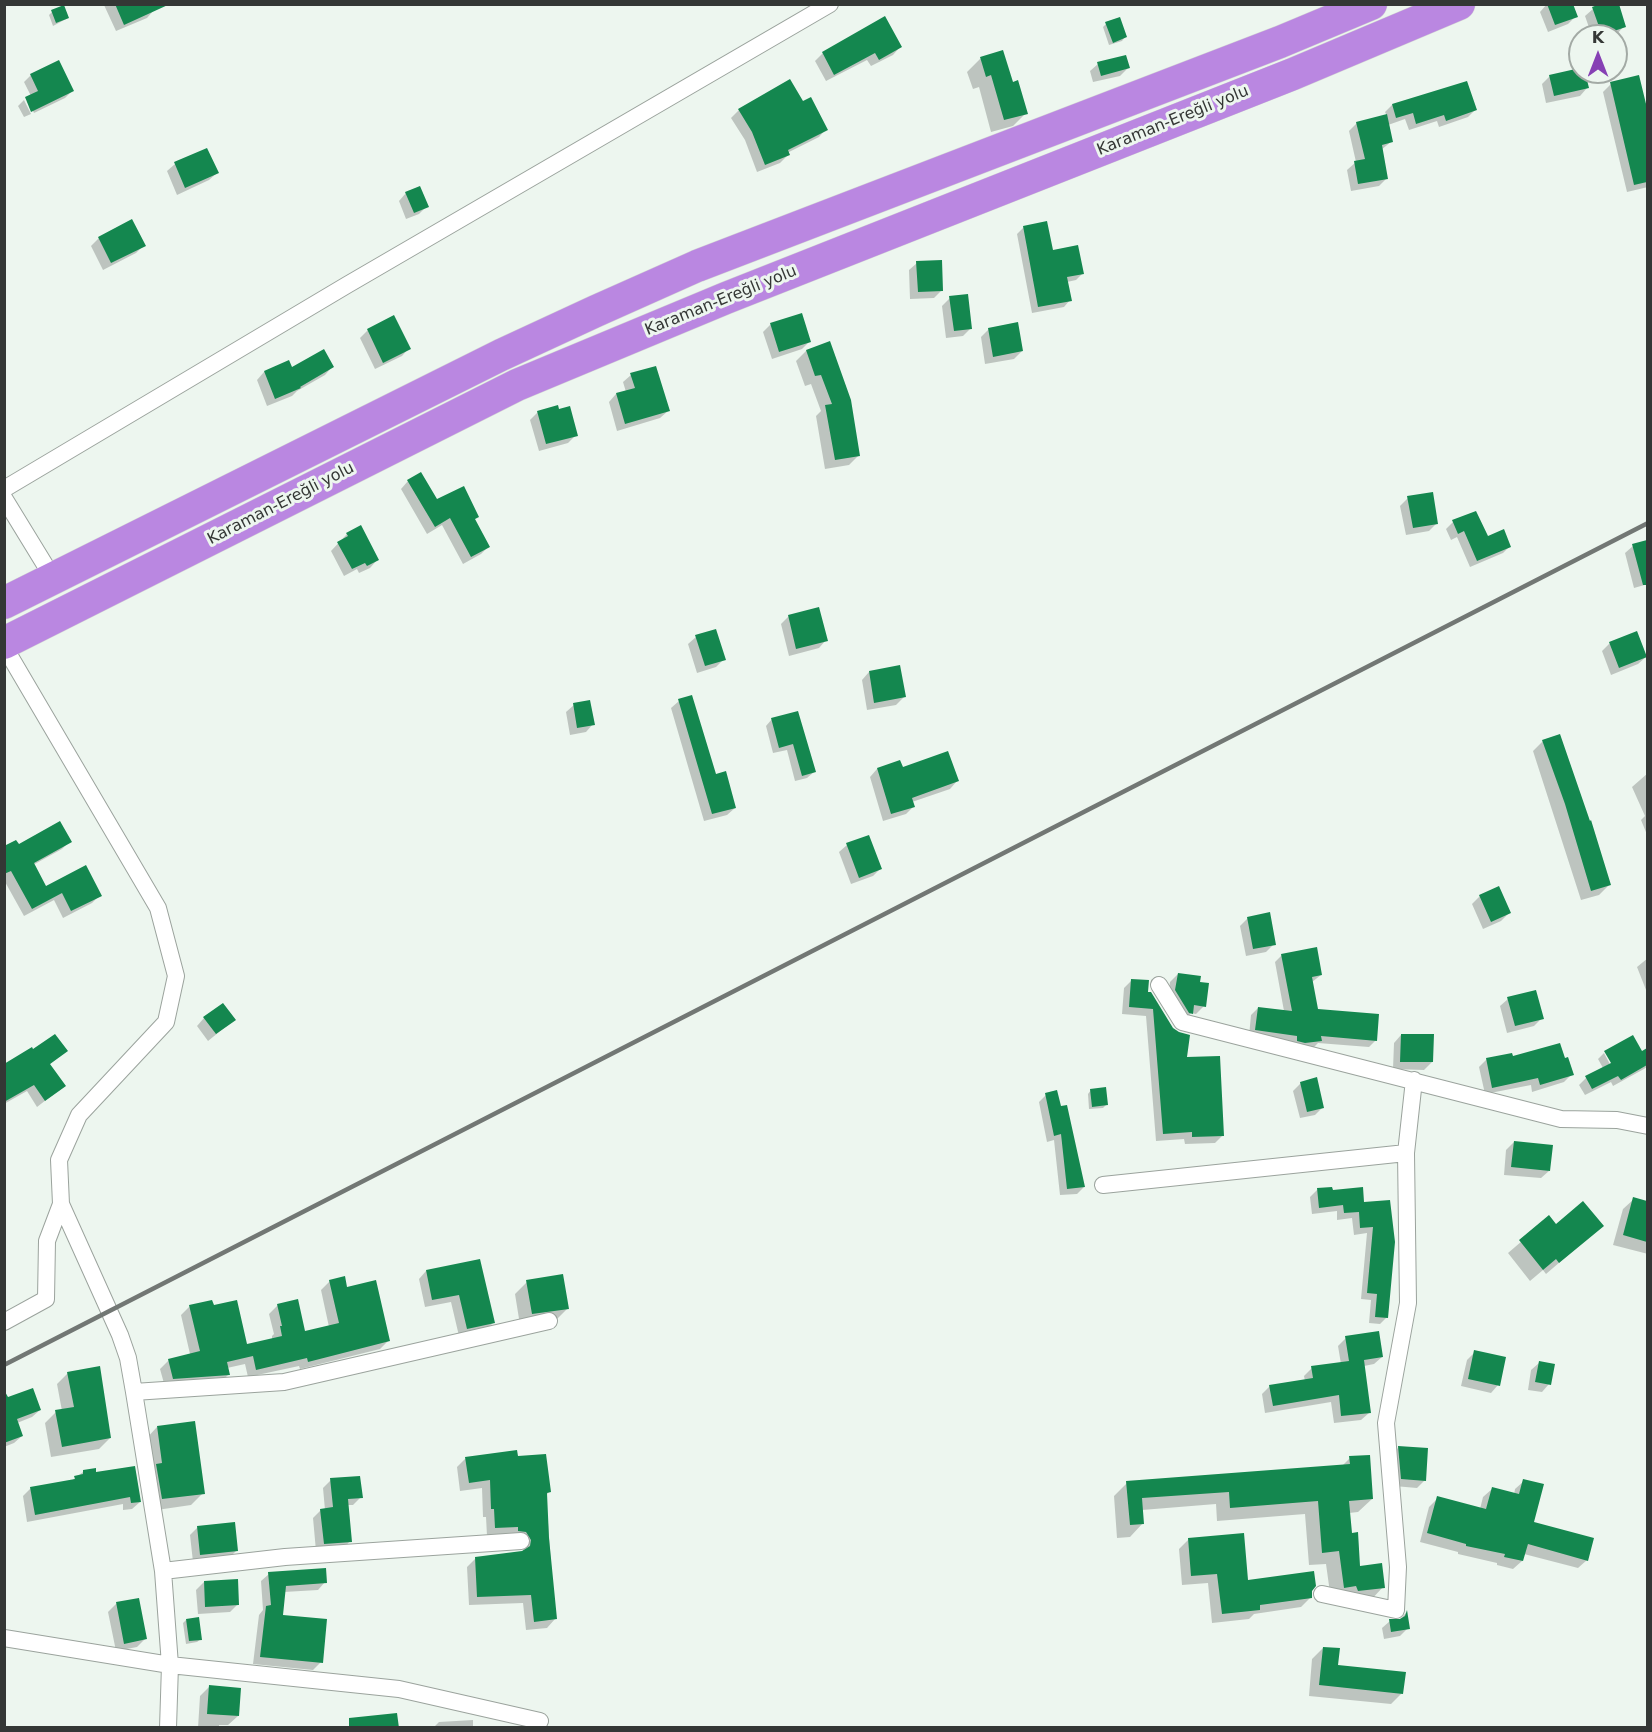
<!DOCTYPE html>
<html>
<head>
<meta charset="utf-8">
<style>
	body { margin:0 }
	#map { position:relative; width:1652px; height:1732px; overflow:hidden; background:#edf6ef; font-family:"DejaVu Sans",sans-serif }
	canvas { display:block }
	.frame { position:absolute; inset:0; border:6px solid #343735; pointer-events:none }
	.north { position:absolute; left:1568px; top:24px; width:60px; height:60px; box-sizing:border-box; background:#edf6ef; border:2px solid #a3aaa5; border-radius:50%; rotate:0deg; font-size:16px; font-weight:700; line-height:24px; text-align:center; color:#343735 }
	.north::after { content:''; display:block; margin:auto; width:21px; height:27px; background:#8640b4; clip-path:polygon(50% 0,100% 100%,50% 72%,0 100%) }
</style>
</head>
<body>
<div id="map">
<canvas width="1652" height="1732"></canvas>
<div class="frame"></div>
<div class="north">K</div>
</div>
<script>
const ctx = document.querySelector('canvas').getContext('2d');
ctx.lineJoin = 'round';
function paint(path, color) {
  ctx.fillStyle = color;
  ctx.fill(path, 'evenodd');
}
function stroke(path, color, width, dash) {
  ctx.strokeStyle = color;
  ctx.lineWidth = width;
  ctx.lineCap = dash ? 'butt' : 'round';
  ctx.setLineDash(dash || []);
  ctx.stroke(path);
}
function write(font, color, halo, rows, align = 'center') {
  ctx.font = font + ' "DejaVu Sans",sans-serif';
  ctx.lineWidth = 6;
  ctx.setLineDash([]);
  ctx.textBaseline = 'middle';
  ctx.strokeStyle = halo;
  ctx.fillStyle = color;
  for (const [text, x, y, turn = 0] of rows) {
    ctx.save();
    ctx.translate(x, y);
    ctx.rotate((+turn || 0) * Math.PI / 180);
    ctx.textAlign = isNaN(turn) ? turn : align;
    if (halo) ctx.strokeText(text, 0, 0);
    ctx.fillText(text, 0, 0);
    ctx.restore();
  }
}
const shadow = new Path2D(`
	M152,4L154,10L147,18L116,31L104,5Z
	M1547,4H1572L1576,16L1568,24L1548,32L1540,12Z
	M1593,9L1624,26L1617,34L1611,36H1592L1585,16Z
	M52,12L68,18L53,26L49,15Z
	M1106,24L1125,37L1122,41L1109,45L1103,27Z
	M900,47L893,55L871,66L867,60L826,81L815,61L823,53Z
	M1002,52L1012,84L1026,113L1013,126L991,132L979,87L973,89L967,72L980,59Z
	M1098,64L1128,68L1120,76L1093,82L1090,71Z
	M1580,70V72H1584L1587,88L1580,96L1546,103L1542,84L1550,76Z
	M31,75L72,91L65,98L34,113L27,99H25L31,96L24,82Z
	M1638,77L1648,116V187L1627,192L1603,92L1611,84Z
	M24,100L31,114L24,117L18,106Z
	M803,103L826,129L819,137L787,153L788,155L780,163L757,172L745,140L731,118L739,110Z
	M1392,105L1475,110L1468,117L1439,127L1437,121L1409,130L1405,119L1388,125L1392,141L1381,150L1387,178L1379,186L1351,191L1347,170L1356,162L1349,131L1357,123L1387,116L1385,112Z
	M175,164L217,173L209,180L177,195L167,171Z
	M406,193L427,206L419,214L406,219L399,201Z
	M1024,227L1082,274L1076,280L1067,282L1070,300L1064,307L1032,313L1017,234Z
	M99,238L144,245L136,253L103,270L91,246Z
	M917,263L942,290L934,298L910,299L909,270Z
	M950,298L971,328L963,336L946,338L942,306Z
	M771,324L810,341L802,349L772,359L763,332Z
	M989,329L1022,351L1014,359L985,364L981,337Z
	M368,330L409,348L402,356L375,369L360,338Z
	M829,343L859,455L849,465L825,469L816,416L821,411L811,384L805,386L796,361L806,351Z
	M332,367L325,375L297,391L292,396L267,406L257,380L264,372Z
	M631,375L668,411L660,418L617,431L609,402L616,394L626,392L623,382Z
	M538,412L576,435L568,443L539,451L530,420Z
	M408,481L436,501L478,516L474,520L488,547L481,554L463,564L442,525L427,534L401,489Z
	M1408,498L1437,523L1429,531L1406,535L1400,506Z
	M1453,522L1487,538L1510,546L1503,553L1470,567L1457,537L1451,540L1446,529Z
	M347,534L377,560L370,568L359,573L357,569L344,576L331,551Z
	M1648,542V584L1634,588L1625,553L1633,546Z
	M789,616L826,640L819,648L789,656L781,624Z
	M1637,633L1646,657L1638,664L1611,675L1602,651L1609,644Z
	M696,637L724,659L716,667L697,673L688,644Z
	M869,672L904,697L896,705L867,710L862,680Z
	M679,701L715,775L735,808L727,815L704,821L671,708Z
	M574,705L593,724L586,732L570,735L566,712Z
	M797,713L814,772L807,778L795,781L787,750L773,753L766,726L772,719Z
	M1543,741L1609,885L1599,895L1581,900L1533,751Z
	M877,769H902L957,781L950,789L912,802L913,807L906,814L883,821L870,777Z
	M1648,773V837L1641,820L1645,816L1632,787Z
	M70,841L62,849L33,865L45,888L100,895L92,903L63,918L54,900L24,916L4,880V848Z
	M847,845L880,869L873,876L851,884L839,852Z
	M1480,896L1509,913L1501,921L1483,929L1472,904Z
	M1248,918L1274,944L1266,952L1246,956L1240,926Z
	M1282,955L1321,975L1312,982L1317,1011L1376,1040L1369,1047L1318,1043L1313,1048L1249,1036L1251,1015L1258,1008L1284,1011L1275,962Z
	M1648,958V995L1637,967Z
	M1178,974L1199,983L1204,1006L1196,1014L1191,1013L1184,1021L1168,999L1170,982Z
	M1131,981L1146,993L1185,1058L1223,1135L1215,1143L1185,1144L1184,1139L1156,1141L1146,1016L1122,1014L1124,988Z
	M1508,999L1542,1018L1534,1026L1507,1033L1500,1006Z
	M204,1018L234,1020L208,1041L197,1026Z
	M1401,1035L1432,1062L1424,1070L1393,1069L1394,1043Z
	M33,1051H66L49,1065L64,1086L37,1107L27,1091L4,1104V1067Z
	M1645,1051L1648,1055V1066L1644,1069L1613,1086L1611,1082L1585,1095L1579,1085L1586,1078L1603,1068L1598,1059L1604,1053L1613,1070Z
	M1512,1058L1572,1074L1564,1082L1532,1092L1531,1085L1485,1094L1479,1067L1487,1059Z
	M1301,1083L1323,1107L1315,1115L1300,1118L1293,1091Z
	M1091,1090L1107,1104L1103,1108L1089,1109L1088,1094Z
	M1046,1095L1084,1187L1077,1194L1060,1195L1054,1140L1047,1142L1039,1102Z
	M1514,1142L1549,1171L1541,1178L1504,1175L1506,1150Z
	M1317,1190L1331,1192L1363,1204L1388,1201L1387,1317L1380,1324L1369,1323L1371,1300L1361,1299L1367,1233L1354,1235L1352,1218L1337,1220V1211L1312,1214L1310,1197Z
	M1634,1199L1648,1202V1254L1613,1245L1623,1209Z
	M1549,1218L1556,1226H1602L1546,1274L1543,1270L1530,1281L1508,1253Z
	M479,1261L494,1322L486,1330L459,1336L451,1302L425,1307L419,1279L426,1271Z
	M330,1281L346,1289L389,1340L380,1349L300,1369L299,1366L248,1377L245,1364L227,1368L228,1375L220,1383L165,1387L160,1369L169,1360L190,1354L181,1315L190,1306L213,1307L246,1345L272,1340V1336L274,1334L269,1314L278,1305L304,1333L329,1327L321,1290Z
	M527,1282L567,1309L555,1321L520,1325L515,1294Z
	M1346,1338L1382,1357L1374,1364L1364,1366L1369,1413L1361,1420L1334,1423L1331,1402L1265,1413L1262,1394L1270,1386L1305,1381L1304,1376L1312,1368L1341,1364L1338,1346Z
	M1475,1352L1498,1385L1491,1393L1461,1386L1467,1360Z
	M1539,1363L1549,1384L1542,1392L1528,1390L1531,1370Z
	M68,1373L110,1438L99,1449L51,1457L45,1423L56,1412L62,1411L57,1384Z
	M4,1400L40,1410L32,1417L17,1423L22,1436L14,1443L4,1447Z
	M157,1427L203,1493L191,1505L150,1511L145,1440Z
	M1399,1447L1425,1480L1417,1488L1394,1486L1391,1455Z
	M516,1451L517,1458L549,1492L546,1495L555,1619L547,1628L526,1630L523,1603L469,1605L467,1567L476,1558L523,1553V1549L518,1540L487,1536L486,1517H483L482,1488L460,1491L457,1467L465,1459Z
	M1350,1458L1372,1499L1358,1512L1349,1513L1350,1534L1359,1568L1383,1587L1370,1601L1331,1600L1326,1564L1309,1565L1305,1514L1217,1521L1216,1504L1142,1510L1143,1523L1130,1537L1117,1538L1114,1496L1127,1483L1342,1466Z
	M83,1472L95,1473L140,1502L132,1509L123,1510V1504L27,1522L23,1496L31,1488L70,1482Z
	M331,1480L361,1497L353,1505H347L350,1541L343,1549L316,1551L313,1518L321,1510H325L323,1488Z
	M1524,1481L1532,1523L1587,1560L1578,1568L1524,1554L1522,1561L1513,1569L1497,1565V1563L1458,1554V1552L1420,1542L1429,1507L1438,1498L1480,1509L1483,1497L1492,1489L1514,1495L1515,1489Z
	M198,1527L237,1550L229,1558L193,1562L190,1535Z
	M1189,1539L1246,1582L1310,1591L1311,1597L1301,1607L1254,1614L1249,1619L1212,1623L1208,1583L1182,1585L1179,1549Z
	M269,1574L325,1582L318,1590L284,1592L282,1616L321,1662L313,1670L253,1664L259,1615L263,1610L261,1581Z
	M204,1582L237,1605L230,1612L198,1614L196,1590Z
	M138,1600L145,1639L137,1647L116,1651L108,1612L116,1604Z
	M1406,1613L1408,1628L1400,1636L1384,1639L1382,1628L1390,1621L1399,1620Z
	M186,1620L201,1639L197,1642L186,1644L183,1623Z
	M1323,1648L1336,1666L1402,1693L1391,1704L1309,1696L1312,1659Z
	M209,1687L238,1716L228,1725H219V1728H198L200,1696Z
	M473,1720V1728H433L439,1722Z`);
const building = new Path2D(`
	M115,4H170L124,25Z
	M1547,4H1573L1578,17L1555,25Z
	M1600,4H1619L1626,27L1602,35L1592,7Z
	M64,5L69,18L56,23L51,10Z
	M885,16L902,47L879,60L875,53L834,75L822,52Z
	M1120,17L1127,37L1113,43L1105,22Z
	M1003,50L1013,82L1018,80L1028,114L1004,120L991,75L986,77L980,57Z
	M1126,55L1130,68L1101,76L1097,62Z
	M59,60L74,91L31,112L25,97L38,91L30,74Z
	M1580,68V72H1585L1589,88L1554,96L1549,75Z
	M1639,75L1647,108V182L1634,185L1610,82Z
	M790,79L803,101L811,97L828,130L788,150L790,155L765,165L752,132L738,109Z
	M1467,81L1477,110L1446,121L1444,115L1416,124L1413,113L1396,118L1392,104Z
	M1387,114L1393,142L1382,145L1388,179L1358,184L1354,161L1365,159L1356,122Z
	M207,148L219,173L185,188L174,162Z
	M420,186L429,207L414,213L405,192Z
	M132,219L146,246L111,263L98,237Z
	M1047,221L1053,250L1078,245L1084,274L1067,277L1072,301L1038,307L1023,226Z
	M942,260L943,291L918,292L916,261Z
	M968,294L972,329L954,331L949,296Z
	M802,313L811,342L779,352L770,323Z
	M394,315L411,349L383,363L367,329Z
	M1018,322L1023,351L993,357L988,328Z
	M830,341L851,400L860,456L835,460L825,405L832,404L821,375L815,376L806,350Z
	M324,349L334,367L300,387L301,388L275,399L264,371L289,360L292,367Z
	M656,366L670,411L625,424L616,393L635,388L630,373Z
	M558,405L559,409L570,406L578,436L546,444L537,411Z
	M421,472L437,499L464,486L479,517L475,519L490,547L471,557L450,518L435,527L407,480Z
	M1433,492L1438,524L1413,528L1407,496Z
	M1476,511L1488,536L1504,529L1511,547L1477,561L1464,531L1458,534L1452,520Z
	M361,525L379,560L367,566L365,563L352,569L337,542L348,536L346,533Z
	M1647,540V585H1643L1632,544Z
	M819,607L828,641L796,649L788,615Z
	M716,629L726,660L705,666L695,635Z
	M1637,631L1647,657L1619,668L1609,642Z
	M900,665L906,697L874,703L869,671Z
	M692,695L716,774L726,771L736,808L712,814L678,699Z
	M590,700L595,725L577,728L573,703Z
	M798,711L816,772L802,776L793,744L779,748L771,718Z
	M1560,734L1590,821L1591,820L1611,885L1591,891L1565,804L1542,740Z
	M948,751L959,781L912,798L915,807L891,814L877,768L900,760L903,767Z
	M60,821L72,842L34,863L46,886L86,865L102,896L71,911L62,893L32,909L11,871L4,874V846L16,840L19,844Z
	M869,835L882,869L859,878L846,843Z
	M1499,886L1511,913L1491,922L1479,895Z
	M1270,912L1276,945L1253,949L1247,917Z
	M1317,947L1322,975L1312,977L1318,1009L1379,1014L1377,1041L1321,1036L1322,1041L1305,1043L1297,1041V1036L1255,1030L1258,1007L1292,1011L1281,954Z
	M1178,973L1201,976L1200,982L1209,983L1206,1007L1194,1005L1193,1014L1189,1013L1175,990Z
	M1131,979L1149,980L1148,992H1151L1173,1028L1179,1032L1190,1035L1187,1057L1220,1056L1224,1136L1192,1137V1132L1163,1134L1153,1009L1129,1007Z
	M1536,990L1544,1019L1515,1026L1507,997Z
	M223,1003L236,1020L216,1034L203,1017Z
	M55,1034L68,1051L50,1064L66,1086L45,1101L34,1085L4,1102V1064L32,1047L33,1049Z
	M1401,1034H1434L1433,1062H1400Z
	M1633,1035L1642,1051L1647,1048V1065L1621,1080L1618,1076L1592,1089L1585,1076L1611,1063L1604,1051Z
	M1560,1043L1565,1058L1568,1057L1574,1075L1540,1085L1538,1078L1492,1088L1486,1058L1512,1053L1513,1056Z
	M1317,1077L1324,1108L1307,1112L1300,1082Z
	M1106,1087L1108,1105L1092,1107L1090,1089Z
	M1057,1090L1061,1106L1067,1105L1085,1187L1067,1189L1061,1134L1054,1136L1045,1093Z
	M1514,1141L1553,1145L1550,1171L1511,1167Z
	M1332,1187L1333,1190L1363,1187L1364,1202L1390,1200L1395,1242L1388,1318L1375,1317L1377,1294L1367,1293L1373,1227L1360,1228L1359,1212L1344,1213L1343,1205L1319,1208L1317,1188Z
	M1633,1197L1647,1201V1242L1623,1235Z
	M1583,1201L1604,1226L1559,1263L1556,1259L1543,1270L1519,1240L1549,1215L1556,1224Z
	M480,1259L495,1323L467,1329L459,1295L432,1300L426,1270Z
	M563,1274L569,1309L532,1314L526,1280Z
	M345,1276L347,1287L376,1280L390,1341L308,1362L307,1358L256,1370L253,1356L227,1362L230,1375L173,1379L168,1359L200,1351L189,1305L212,1300L214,1305L237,1300L247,1344L282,1336L280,1326H282L277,1304L298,1299L305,1331L339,1323L329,1280Z
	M1379,1331L1383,1357L1364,1360L1371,1413L1341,1416L1339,1395L1273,1406L1269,1385L1313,1378L1311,1366L1349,1361L1345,1336Z
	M1474,1350L1506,1357L1500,1386L1468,1379Z
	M1539,1361L1555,1364L1551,1385L1535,1382Z
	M100,1366L111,1438L62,1447L55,1410L74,1407L67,1372Z
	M33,1388L41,1410L17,1419L23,1436L4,1443V1390L8,1397Z
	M195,1421L205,1494L162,1499L156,1464L162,1463L157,1426Z
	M1398,1446L1428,1448L1426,1481L1401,1479Z
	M517,1450L518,1456L546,1454L551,1492L547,1493L549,1538L557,1619L534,1622L531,1595L477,1597L475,1557L522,1551L530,1546L531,1540L526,1532L518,1531V1527L495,1528L494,1509H491L490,1480L469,1483L465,1457Z
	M1370,1455L1373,1499L1349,1501L1352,1533L1358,1532L1360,1566L1382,1563L1385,1588L1358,1591L1356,1586L1344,1588L1339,1551L1322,1553L1318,1501L1230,1508L1229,1492L1142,1498L1144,1524L1130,1525L1126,1481L1350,1464L1349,1456Z
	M135,1466L141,1502L131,1503L130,1497L35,1515L30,1487L75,1479L74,1476L83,1474V1470L96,1468V1472Z
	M360,1476L363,1498L348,1499L352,1542L324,1544L320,1509L333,1507L330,1478Z
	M1523,1479L1544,1484L1534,1522L1594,1538L1588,1561L1528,1544L1523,1561L1504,1557L1505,1554L1466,1546V1544L1427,1533L1437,1496L1486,1509L1492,1487L1519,1494Z
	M235,1522L238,1551L200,1555L197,1526Z
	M1244,1533L1248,1580L1314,1571L1316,1586L1312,1591V1598L1260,1605V1610L1222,1614L1217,1574L1191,1576L1188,1538Z
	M326,1568L327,1583L286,1586L283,1615L327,1619L323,1663L260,1657L266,1606L271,1605L268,1572Z
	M238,1579L239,1605L205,1607L204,1581Z
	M139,1598L147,1639L124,1644L116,1602Z
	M1407,1610L1410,1629L1391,1632L1389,1619H1400L1405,1616Z
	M199,1617L202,1640L189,1641L186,1619Z
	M1323,1647L1340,1648L1338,1665L1406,1672L1403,1694L1319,1685Z
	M209,1685L241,1688L239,1716L207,1714Z
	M397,1713L399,1728H349V1718Z`);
const street = new Path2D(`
	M4,489L347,285L830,4
	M4,498L53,578
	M4,646L158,908L176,976L166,1022L79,1115L59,1160L61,1204L120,1335L128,1358L134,1392L163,1571L170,1665L168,1728
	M1159,985L1182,1022L1561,1119L1617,1120L1648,1126
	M1103,1185L1406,1153
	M4,1322L46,1299L47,1241L61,1204
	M134,1392L284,1382L549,1321
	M163,1571L285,1557L521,1541
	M1322,1594L1396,1610L1398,1567L1386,1423L1408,1303L1406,1153L1414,1080
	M4,1638L170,1665L399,1689L540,1721`);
const highway = new Path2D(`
	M4,603L501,355L596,311L697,266L1280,42L1371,4
	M4,643L517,385L726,298L1293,74L1459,4`);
const rail = new Path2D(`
	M4,1365L1648,523`);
const streetNames = [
	["Karaman-Ereğli yolu",1173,121,-22],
	["Karaman-Ereğli yolu",721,301,-22],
	["Karaman-Ereğli yolu",281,504,-27]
];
paint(shadow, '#0003');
paint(building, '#14874f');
stroke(street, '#9ba39d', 18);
stroke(highway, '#d2d3d3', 33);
stroke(street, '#fff', 16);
stroke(highway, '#ba87e1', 32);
stroke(rail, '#727774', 4.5);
write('16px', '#343735', '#edf6ef', streetNames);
</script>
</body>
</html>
